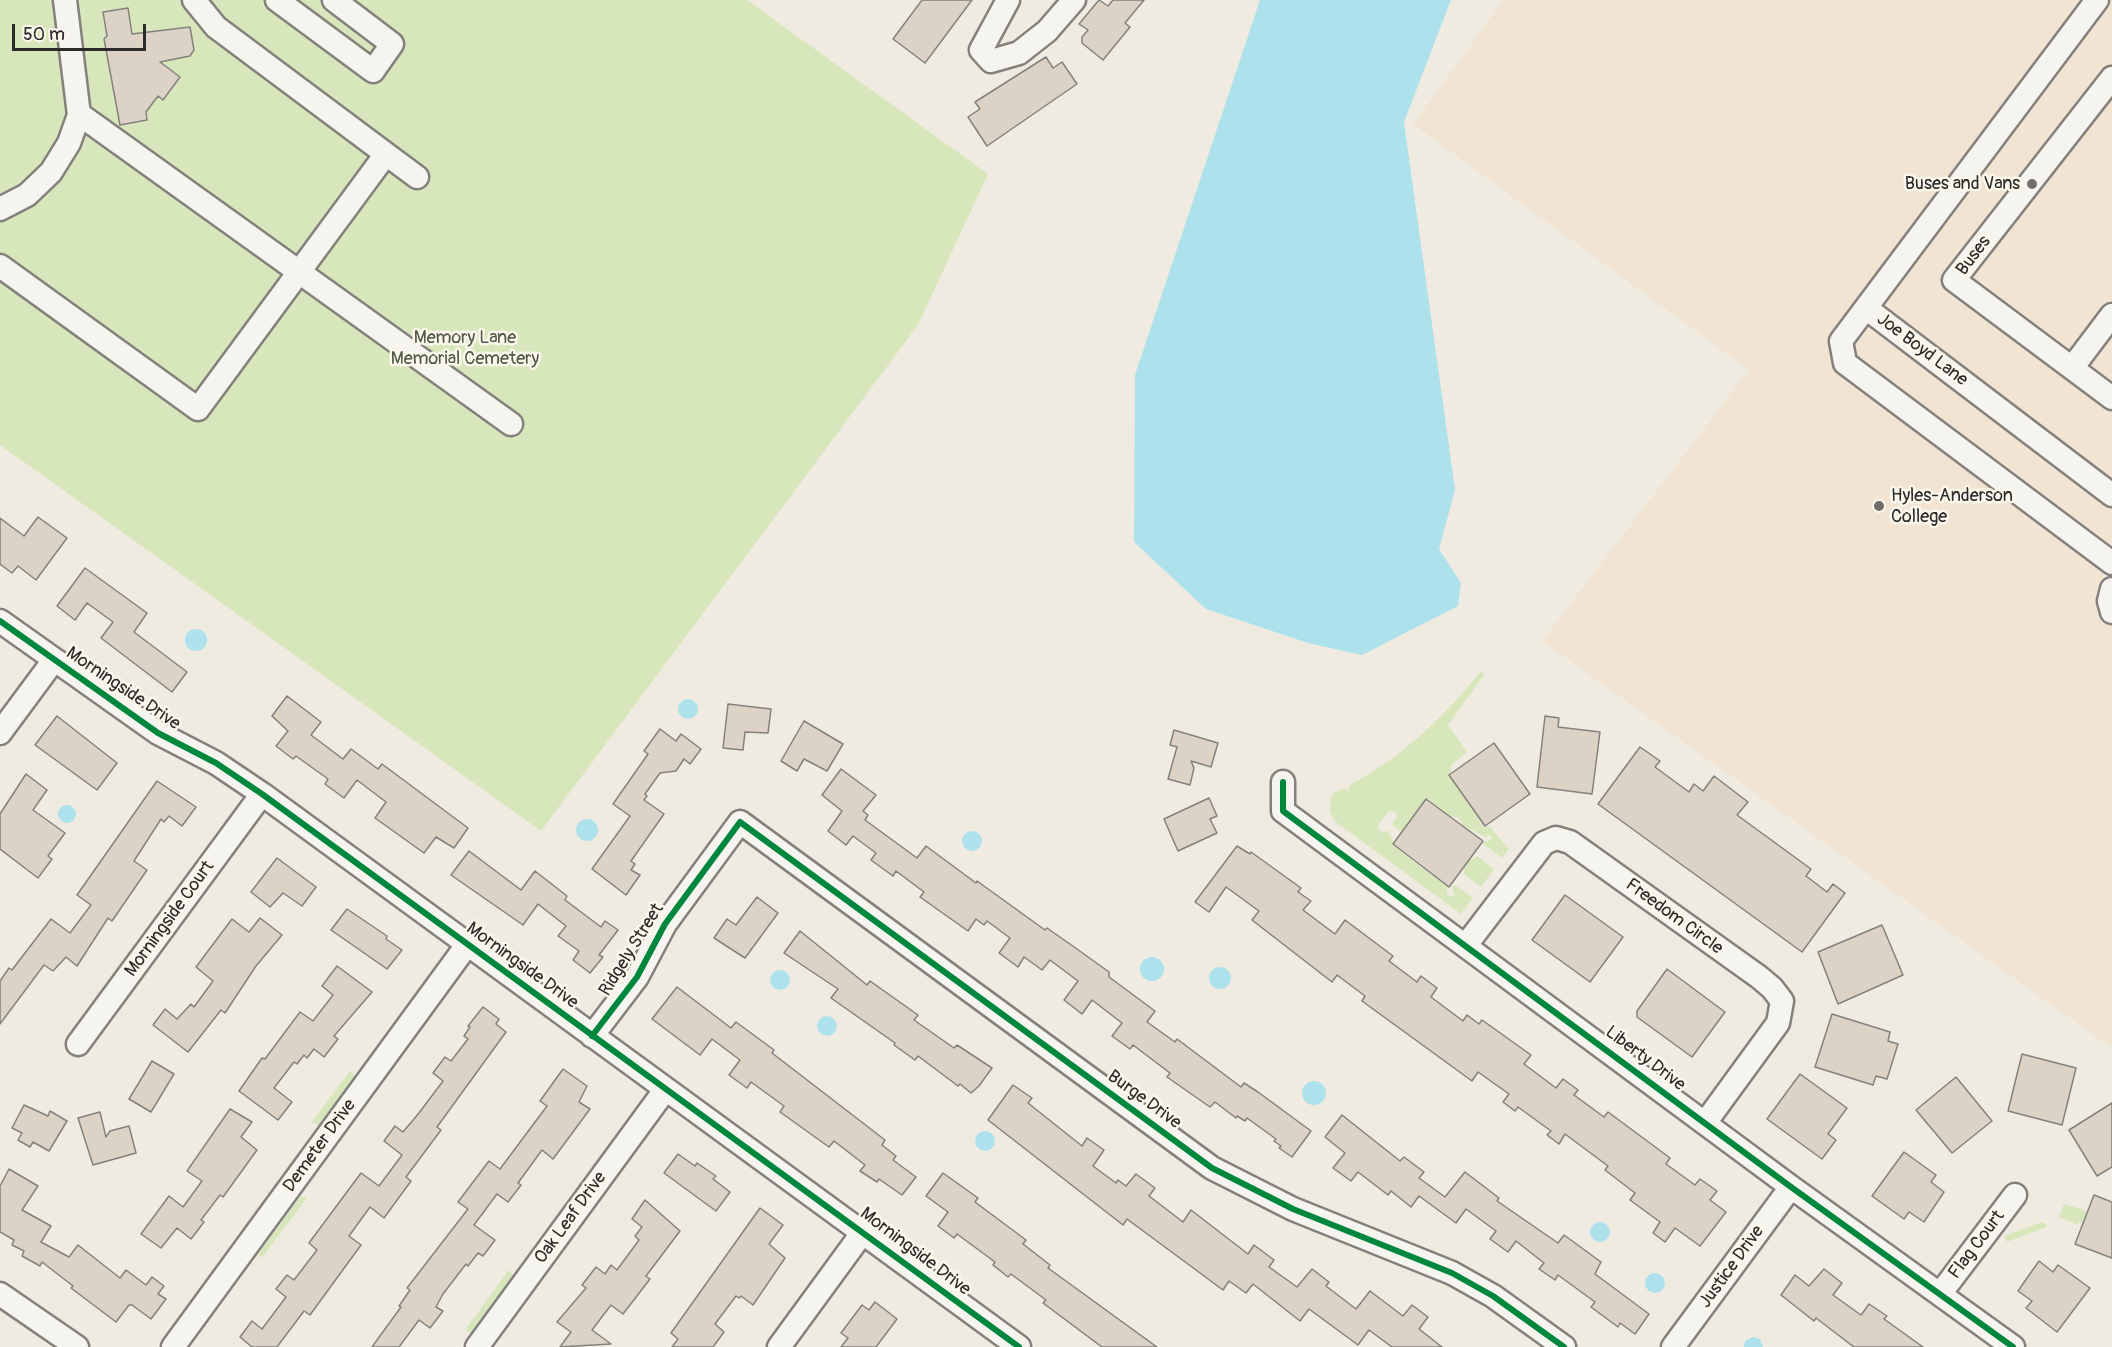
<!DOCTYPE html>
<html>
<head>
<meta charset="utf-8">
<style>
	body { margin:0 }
	#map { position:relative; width:2112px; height:1347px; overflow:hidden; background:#f0ebe1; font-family:Pangolin,sans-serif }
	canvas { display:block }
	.scale { position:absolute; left:12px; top:24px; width:134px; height:27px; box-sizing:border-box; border:3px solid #2b2b2b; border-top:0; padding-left:8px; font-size:18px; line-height:21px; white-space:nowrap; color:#2b2b2b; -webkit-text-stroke:4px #fbf7ec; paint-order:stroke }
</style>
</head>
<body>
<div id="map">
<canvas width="2112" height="1347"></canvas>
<div class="scale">50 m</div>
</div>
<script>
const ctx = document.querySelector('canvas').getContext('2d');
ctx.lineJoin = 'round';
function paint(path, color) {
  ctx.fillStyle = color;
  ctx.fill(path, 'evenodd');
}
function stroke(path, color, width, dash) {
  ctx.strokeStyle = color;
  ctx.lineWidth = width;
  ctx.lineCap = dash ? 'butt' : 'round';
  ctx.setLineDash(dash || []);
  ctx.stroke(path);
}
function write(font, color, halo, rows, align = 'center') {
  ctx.font = font + ' Pangolin,sans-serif';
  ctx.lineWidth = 5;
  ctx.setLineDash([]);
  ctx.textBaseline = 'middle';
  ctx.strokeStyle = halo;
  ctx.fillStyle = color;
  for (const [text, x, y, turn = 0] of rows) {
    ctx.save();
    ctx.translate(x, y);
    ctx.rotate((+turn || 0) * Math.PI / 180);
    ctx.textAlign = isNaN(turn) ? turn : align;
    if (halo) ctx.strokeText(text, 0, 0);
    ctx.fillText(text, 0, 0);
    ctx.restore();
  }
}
const built = new Path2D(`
	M1504,0H2112V1048L1542,641L1749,370L1413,124Z`);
const green = new Path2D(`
	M0,0H747L988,174L918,325L541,831L0,445Z
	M1481,671L1484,675L1448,725L1467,752L1452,764L1450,775L1484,827H1490L1509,849L1502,858L1482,843L1491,839V835L1486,837L1463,826L1458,817H1451L1427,799L1402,833L1392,824L1397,817L1395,812L1389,811L1377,827L1382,833L1388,830C1398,857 1428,870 1449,887L1446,890L1449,897L1455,895L1452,887L1455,885L1473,898L1461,914L1337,823C1328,813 1329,806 1332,794L1344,788L1348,791L1350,785C1403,756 1443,718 1481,671Z
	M1477,856L1494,869L1481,887L1464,874V867L1451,857L1471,860Z
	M350,1071L355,1076L319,1125L312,1122Z
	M301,1196L307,1198L262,1258L258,1254Z
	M2064,1204L2084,1210L2097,1228L2080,1222L2078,1225L2059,1217Z
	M2042,1222L2047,1225L2046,1227L2007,1242L2004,1236Z
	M509,1270L513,1275L471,1333L465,1330Z`);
const water = new Path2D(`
	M1260,0H1451L1404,122L1455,490L1439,549L1461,583L1458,606L1362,655L1308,643L1206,609L1134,542L1135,375Z
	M185 640a11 11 0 1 1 22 0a11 11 0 1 1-22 0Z
	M678 709a10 10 0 1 1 20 0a10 10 0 1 1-20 0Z
	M58 814a9 9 0 1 1 18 0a9 9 0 1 1-18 0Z
	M576 830a11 11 0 1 1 22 0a11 11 0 1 1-22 0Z
	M962 841a10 10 0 1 1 20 0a10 10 0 1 1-20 0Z
	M1140 969a12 12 0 1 1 24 0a12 12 0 1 1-24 0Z
	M1209 978a11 11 0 1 1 22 0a11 11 0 1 1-22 0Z
	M770 980a10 10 0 1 1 20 0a10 10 0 1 1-20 0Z
	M817 1026a10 10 0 1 1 20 0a10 10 0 1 1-20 0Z
	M1302 1093a12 12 0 1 1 24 0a12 12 0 1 1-24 0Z
	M975 1141a10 10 0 1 1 20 0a10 10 0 1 1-20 0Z
	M1590 1232a10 10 0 1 1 20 0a10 10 0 1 1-20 0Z
	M1645 1283a10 10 0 1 1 20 0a10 10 0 1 1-20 0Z
	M1753,1337L1760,1339L1763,1347H1744L1745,1341Z`);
const building = new Path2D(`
	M922,0H972L925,63L893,39Z
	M1099,0L1108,6L1113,0H1144L1125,23L1130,27L1103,60L1082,43V37L1088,30L1079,24Z
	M128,8L132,34L190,27L194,50L190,56L160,62L180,77L163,100L158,96L146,112L147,120L120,125L104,39L107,36L103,12Z
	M1046,57L1053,68L1062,62L1077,84L987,146L968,117L980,109L975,102Z
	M38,517L67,538L36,580L18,566L12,573L0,564V518L24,536Z
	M85,568L147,613L134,632L187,672L172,692L101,638L113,622L87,603L75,620L57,606Z
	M287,696L321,722L311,735L343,759L351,749L378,769L382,764L468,828L454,848L436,837L424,853L375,818L386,802L357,780L344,798L325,784L328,779L296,756L293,759L276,746L288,731L272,716Z
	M728,704L771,709L768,733L745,732L743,750L723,748Z
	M57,716L117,763L97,790L35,745Z
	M1545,716L1559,718L1558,727L1600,732L1592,794L1537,787Z
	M804,721L843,744L827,771L804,759L797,771L781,761Z
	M660,729L676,741L681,734L701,749L690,764L684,759L676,771L660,773L645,794L647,796L644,800L664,814L631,861L635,864L631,870L640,875L626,895L592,869L630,816L613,804L648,754L644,751Z
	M1174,730L1218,743L1211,767L1191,761L1194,768L1190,785L1168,779L1177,747L1170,745Z
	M1494,743L1530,794L1485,826L1449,775Z
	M1640,747L1660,761L1655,767L1689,792L1694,784L1703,791L1714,776L1748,802L1737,815L1811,869L1806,876L1827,892L1833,884L1845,893L1802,952L1598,804Z
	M841,769L876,795L863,811L868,815L865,820L917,858L926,846L976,883L977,881L1045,930L1047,928L1077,949L1109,972V977L1155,1011L1147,1022L1175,1042L1177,1039L1241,1087L1244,1083L1258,1092L1311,1131L1292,1157L1279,1148L1281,1146L1274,1141L1276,1139L1247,1118L1245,1121L1237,1116L1236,1118L1215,1102L1210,1107L1167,1077L1170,1073L1133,1045L1130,1049L1112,1036L1122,1023L1092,1000L1082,1014L1064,1000L1078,981L1050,960L1042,970L1024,957L1018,967L999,953L1010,938L987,921L984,925L976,919L968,931L920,897L924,892L896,871L893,876L871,860L876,853L853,836L846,845L828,831L842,811L822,795Z
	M26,774L47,790L33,810L65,833L48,856L52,859L38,878L0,849V814Z
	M157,781L196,807L182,826L169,816L164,822L161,819L134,861L147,870L112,921L108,918L77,966L66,957L53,971L44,965L0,1024V981L9,968L12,970L51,919L70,933L91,905L77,895Z
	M1209,798L1217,816L1210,819L1217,833L1178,851L1164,819Z
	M1426,799L1483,841L1449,887L1393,844Z
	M1237,846L1250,854L1251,852L1301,888L1298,892L1311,901L1303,910L1335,934L1345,920L1393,956L1389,961L1417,982L1421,976L1437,988L1431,997L1463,1021L1467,1015L1479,1024L1482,1020L1531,1055L1524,1064L1556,1088L1563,1079L1578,1090L1574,1095L1604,1117L1608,1112L1662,1152L1670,1158L1666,1164L1695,1185L1700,1179L1717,1191L1710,1200L1726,1212L1700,1246L1675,1228L1665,1242L1653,1233L1660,1222L1630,1200L1635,1193L1605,1170L1608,1166L1565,1134L1559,1144L1547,1135L1551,1131L1518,1107L1515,1111L1503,1102L1509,1094L1478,1072L1472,1081L1362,1001L1365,996L1337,975L1332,982L1252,920L1259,911L1226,887L1209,912L1195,902Z
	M469,851L521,890L535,871L567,896L565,900L601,927L605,921L618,930L599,955L603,957L590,973L573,960L579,951L558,936L566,926L538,904L523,925L451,875Z
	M277,858L316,887L302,906L283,893L270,907L251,892Z
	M1565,895L1623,937L1590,982L1532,940Z
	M757,897L778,913L745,958L714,938L727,919L736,925Z
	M347,909L387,936L386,939L402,950L387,969L331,930Z
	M260,918L282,935L256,966L225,1013L221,1010L188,1052L153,1025L165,1009L177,1019L191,1004L194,1007L213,981L196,967L232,919L249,932Z
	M1882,925L1903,975L1838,1004L1818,952Z
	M800,931L867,985L870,981L918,1015L914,1020L954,1048L957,1045L992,1068L979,1086L971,1093L960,1084L958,1086L918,1056L915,1060L894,1045L895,1043L831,998L838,989L784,953Z
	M337,966L372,992L334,1036L338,1039L324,1057L314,1049L307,1058L304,1055L297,1064L294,1062L274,1088L292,1102L278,1120L239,1091L262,1058L265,1059L300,1012L313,1021L333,995L322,986Z
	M1667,969L1725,1012L1692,1057L1637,1017V1011Z
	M677,987L731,1028L736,1022L774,1050L772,1053L885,1140L882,1145L896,1156L893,1160L916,1177L902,1195L879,1179L877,1182L860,1171L865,1165L834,1141L829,1147L780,1112L784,1106L751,1082L747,1088L729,1075L740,1060L712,1039L700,1055L652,1019Z
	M483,1007L499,1019L496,1024L506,1032L437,1127L441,1130L406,1177L411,1181L384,1218L370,1207L349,1236L361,1245L310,1315L304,1311L277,1347H252L240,1337L252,1321L262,1329L286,1297L276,1289L287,1275L294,1280L317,1250L309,1243L361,1173L379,1186L402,1155L384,1141L395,1126L403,1132L419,1113L443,1081L433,1073L445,1057L451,1061L468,1039L464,1036L470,1027L468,1026Z
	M1832,1014L1890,1032L1888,1041L1898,1044L1887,1079L1876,1076L1873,1085L1815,1067Z
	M2022,1054L2076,1068L2062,1125L2008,1111Z
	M152,1061L174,1074L151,1112L129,1099Z
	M563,1069L587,1086L579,1102L590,1109L553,1159L542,1150L518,1183L521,1185L508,1202L497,1194L474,1225L495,1240L483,1256L478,1253L468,1266L466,1264L443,1294L436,1307L443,1311L430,1328L419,1320L399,1347H372L401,1307L399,1306L410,1290L407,1288L468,1209L458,1202L489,1161L500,1169L547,1106L540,1101Z
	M1800,1074L1847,1108L1828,1134L1836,1140L1822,1159L1767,1119Z
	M1956,1077L1992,1121L1952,1153L1916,1110Z
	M1013,1085L1032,1098L1028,1103L1082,1146L1087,1138L1104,1150L1093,1166L1116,1183L1118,1180L1126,1186L1136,1174L1155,1188L1149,1196L1183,1222L1191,1210L1248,1254L1254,1245L1274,1260L1269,1267L1297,1287L1312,1269L1329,1282L1326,1286L1356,1309L1370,1291L1403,1316L1412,1305L1428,1317L1419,1329L1442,1347H1392L1369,1330L1358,1345L1309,1309L1300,1321L1253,1284L1246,1293L1229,1281L1223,1290L1127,1219L1123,1225L988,1120Z
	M2112,1103V1167L2097,1176L2069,1130Z
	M24,1105L48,1116L50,1111L67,1121L49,1151L33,1142L30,1147L18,1140L22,1133L12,1128Z
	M230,1109L252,1122L241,1137L257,1150L223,1197L220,1195L201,1220L204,1222L191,1239L177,1228L161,1248L141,1234L169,1196L183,1207L202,1181L187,1171Z
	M100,1112L106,1137L110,1131L129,1126L136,1153L93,1165L78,1118Z
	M1342,1115L1400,1161L1404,1157L1424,1172L1419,1178L1445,1197L1465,1172L1499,1198L1497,1201L1558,1243L1564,1235L1601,1262L1595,1274L1649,1314L1635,1334L1620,1323L1618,1327L1591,1307L1595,1302L1558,1275L1555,1280L1539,1269L1544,1263L1516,1241L1508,1252L1490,1239L1496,1231L1466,1209L1456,1223L1419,1196L1411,1207L1391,1191L1388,1195L1358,1172L1351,1181L1333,1168L1345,1153L1325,1137Z
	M1904,1152L1936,1175L1931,1182L1944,1192L1924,1222L1909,1212L1904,1219L1872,1196Z
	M678,1154L695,1166L697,1163L716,1176L713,1179L730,1192L716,1211L664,1173Z
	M9,1169L38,1186L22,1210L51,1226L41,1242L69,1257L78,1245L120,1278L126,1270L146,1285L152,1277L164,1286L158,1294L166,1299L151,1319L132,1305H129L116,1322L71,1288L73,1286L42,1262L40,1266L22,1256L24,1251L12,1245L14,1240L0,1232V1186Z
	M943,1173L978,1198L975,1202L1026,1240L1023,1244L1050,1265L1048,1268L1157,1347H1102L1043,1303L1046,1300L1011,1274L1008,1277L993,1265L995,1262L957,1234L954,1238L938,1226L948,1212L926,1196Z
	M2094,1195L2112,1202V1258L2075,1244Z
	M645,1200L680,1231L646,1276L650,1279L623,1314L611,1305L592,1330L611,1344L560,1347L571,1332L557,1322L586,1288L582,1285L596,1267L605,1274L611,1265L617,1270L639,1240L635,1236L642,1227L632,1219Z
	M760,1208L783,1225L769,1244L785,1258L753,1305L741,1296L739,1298L736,1296L715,1324L724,1332L713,1347H672L678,1339L671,1333Z
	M2039,1261L2053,1272L2058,1265L2090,1288L2057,1332L2026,1308L2032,1301L2018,1291Z
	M1824,1269L1842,1283L1833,1295L1861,1315L1869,1304L1887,1316L1884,1319L1923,1347H1854L1816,1318L1814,1321L1781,1295L1795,1275L1809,1286Z
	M875,1302L897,1319L876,1347H841L848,1338L841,1333L862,1305L869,1310Z`);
const minor = new Path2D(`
	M277,0L373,71L392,44L334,0
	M1008,0L981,50L991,61L1019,53L1047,31L1074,0
	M2097,0L1841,341L1845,363L2112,563
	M2112,78L1954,280L2112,398
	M79,114L511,424
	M386,154L417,177
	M0,209L27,195L51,172L69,143L79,115L65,0
	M0,266L198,409L386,154L216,27L194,0
	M1866,308L2112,495
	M2072,368L2112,315
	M2112,589L2109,601L2112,612
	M0,621L158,733L216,763L262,794L1019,1347
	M0,733L54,660
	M1283,782V811L1791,1187L2013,1347
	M1466,945L1544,843L1556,838L1570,842L1759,977L1772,988L1782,1001L1778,1023L1705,1123
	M592,1036L637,977L665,924L740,822L1212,1168L1293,1209L1452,1273L1493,1296L1564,1347
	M78,1044L262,794
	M0,1294L77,1347
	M1940,1294L2015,1195
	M173,1347L467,945
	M477,1347L665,1090
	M779,1347L863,1232
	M1673,1347L1791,1187`);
const cycleway = new Path2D(`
	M0,621L158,733L216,763L262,794L1019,1347
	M1283,782V811L1791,1187L2013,1347
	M592,1036L637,977L665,924L740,822L1212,1168L1293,1209L1452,1273L1493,1296L1564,1347`);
const markers = [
	[2032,184,6,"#706e6b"],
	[1879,506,6,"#706e6b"]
];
const poiNames = [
	["Buses and Vans",2020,184],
	["Hyles-Anderson",1891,496,"left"],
	["College",1891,517,"left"]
];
const streetNames = [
	["Buses",1974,256,-53],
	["Joe Boyd Lane",1922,350,37],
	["Morningside Drive",123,689,34],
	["Freedom Circle",1674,917,36],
	["Morningside Court",170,919,-54],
	["Ridgely Street",632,950,-58],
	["Morningside Drive",522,966,36],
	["Liberty Drive",1645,1059,37],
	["Burge Drive",1144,1100,36],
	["Demeter Drive",320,1146,-54],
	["Oak Leaf Drive",571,1218,-54],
	["Flag Court",1977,1245,-53],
	["Morningside Drive",915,1252,37],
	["Justice Drive",1732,1267,-54]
];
const parkNames = [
	["Memory Lane",465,338],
	["Memorial Cemetery",465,359]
];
paint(built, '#f1e4d2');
paint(green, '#d8e7bb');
paint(water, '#ade1ec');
paint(building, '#dcd3c6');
stroke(building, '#84817d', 1.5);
stroke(minor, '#84817d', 27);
stroke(minor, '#f5f4ef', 22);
stroke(cycleway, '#00873e', 6);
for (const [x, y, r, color] of markers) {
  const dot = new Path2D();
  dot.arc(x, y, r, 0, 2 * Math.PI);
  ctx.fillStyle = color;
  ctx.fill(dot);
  stroke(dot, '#fbf7ec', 2);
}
write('18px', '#2b2b2b', '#fbf7ec', poiNames, 'right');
write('18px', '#2b2b2b', '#fbf7ec', streetNames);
write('18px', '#515947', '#fbf7ec', parkNames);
</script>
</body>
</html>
